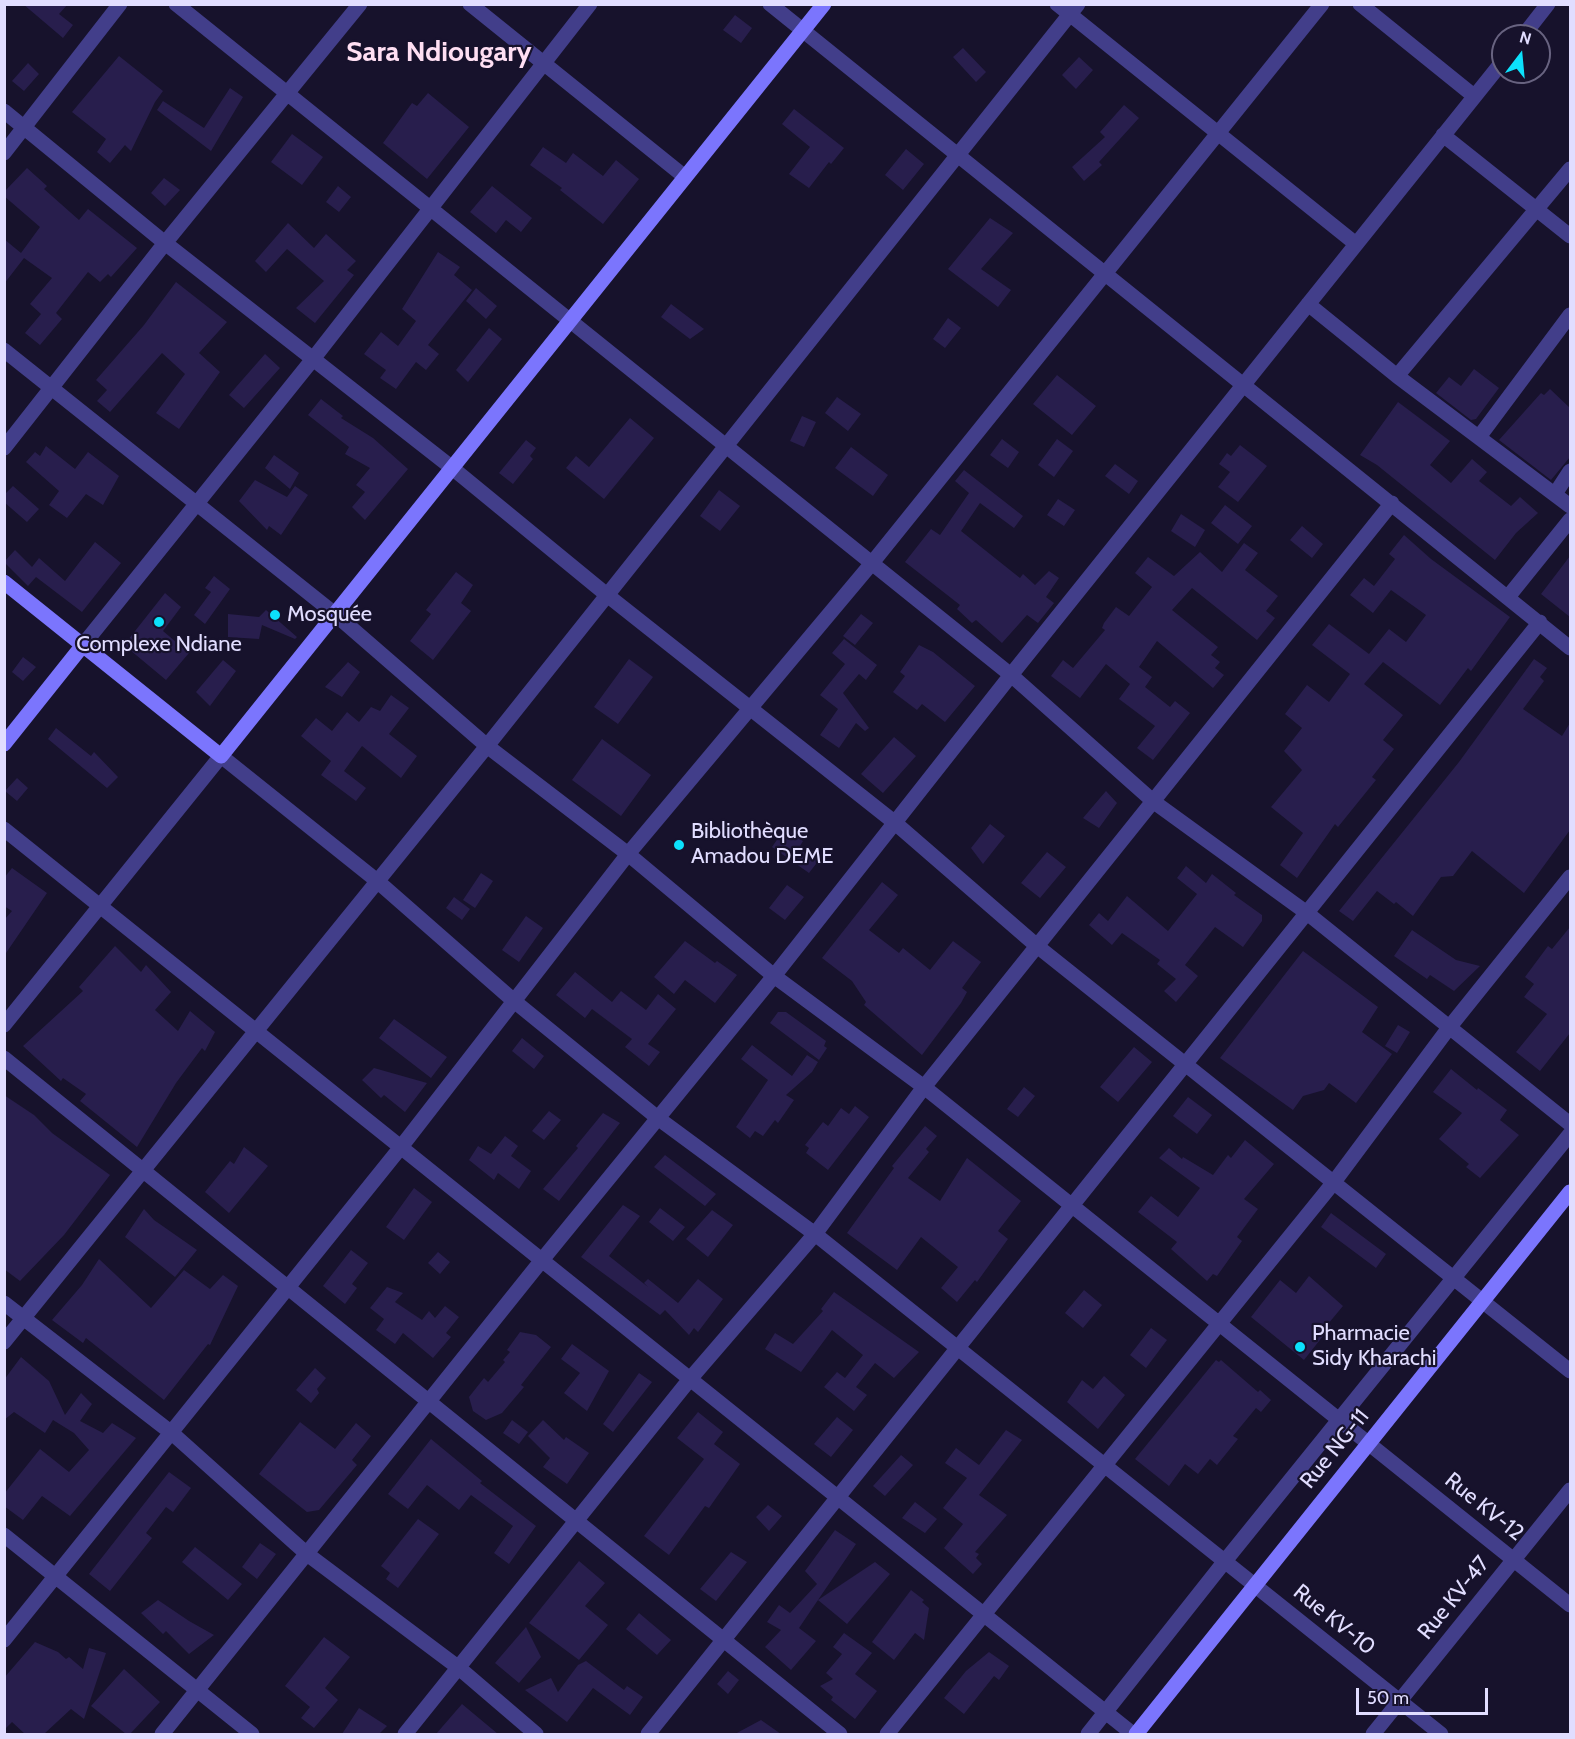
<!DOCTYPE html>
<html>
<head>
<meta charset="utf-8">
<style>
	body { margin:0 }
	#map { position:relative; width:1575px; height:1739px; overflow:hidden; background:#17122c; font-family:Cabin,sans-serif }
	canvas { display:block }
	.frame { position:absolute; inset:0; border:6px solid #e1ddff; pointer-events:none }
	.north { position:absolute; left:1491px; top:24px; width:60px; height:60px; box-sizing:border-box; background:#17122c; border:2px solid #686380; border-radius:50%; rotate:16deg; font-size:16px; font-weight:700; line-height:24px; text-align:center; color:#e1ddff }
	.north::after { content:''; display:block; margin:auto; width:21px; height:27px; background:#0ce1fc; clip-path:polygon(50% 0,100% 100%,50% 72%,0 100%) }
	.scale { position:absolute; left:1356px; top:1688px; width:132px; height:27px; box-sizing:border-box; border:3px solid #e1ddff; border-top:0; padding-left:8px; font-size:18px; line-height:21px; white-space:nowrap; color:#e1ddff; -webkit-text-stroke:4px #17122c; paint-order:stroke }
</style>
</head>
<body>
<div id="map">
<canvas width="1575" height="1739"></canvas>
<div class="frame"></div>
<div class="north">N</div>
<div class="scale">50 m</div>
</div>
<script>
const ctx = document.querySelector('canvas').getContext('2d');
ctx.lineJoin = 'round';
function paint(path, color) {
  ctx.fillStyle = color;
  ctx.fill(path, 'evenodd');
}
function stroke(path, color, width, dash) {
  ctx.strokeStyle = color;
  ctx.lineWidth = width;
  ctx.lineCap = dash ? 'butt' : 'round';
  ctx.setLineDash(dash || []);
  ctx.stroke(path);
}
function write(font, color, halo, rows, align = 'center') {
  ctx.font = font + ' Cabin,sans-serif';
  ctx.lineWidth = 4.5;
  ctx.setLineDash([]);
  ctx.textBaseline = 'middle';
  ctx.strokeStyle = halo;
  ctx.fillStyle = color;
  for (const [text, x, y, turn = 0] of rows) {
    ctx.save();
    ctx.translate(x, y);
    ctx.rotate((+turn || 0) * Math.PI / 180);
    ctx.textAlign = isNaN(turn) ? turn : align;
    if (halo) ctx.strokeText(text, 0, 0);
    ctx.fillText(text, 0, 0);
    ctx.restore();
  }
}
const building = new Path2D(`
	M23,4H68L59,14L73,25L63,38Z
	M735,15L752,28L741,43L723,30Z
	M963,48L986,72L976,82L953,57Z
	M119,56L163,91L155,102L131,151L125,145L110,163L97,152L106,139L72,112Z
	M1079,57L1093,70L1076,89L1062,75Z
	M28,63L39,74L24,91L12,81Z
	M230,88L243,97L211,151L157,110L163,101L204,128Z
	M428,93L469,127L427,179L383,143L412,103L417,106Z
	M1124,105L1139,118L1099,162L1102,165L1084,181L1072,167L1105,137L1100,132Z
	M794,109L844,148L831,164L829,162L809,188L789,174L810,147L782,124Z
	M292,134L323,157L302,185L271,162Z
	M543,147L566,163L573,153L603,176L616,160L639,179L603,224L560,190L562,188L530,165Z
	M906,149L924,164L903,190L885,175Z
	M27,168L47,186L44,189L79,220L88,209L137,248L111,277L108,274L100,282L88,272L56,313L62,319L40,345L25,333L41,314L30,304L52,278L24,258L4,284V239L21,253L40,227L4,196V192Z
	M164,178L180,190L165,206L151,193Z
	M338,186L351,197L339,212L326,202Z
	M492,186L532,218L521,232L506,220L496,233L470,212Z
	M990,218L1013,233L981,269L1011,290L998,307L948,269Z
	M288,223L314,248L326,234L356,261L347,270L354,275L315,323L296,308L324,281L287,249L266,272L255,261Z
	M438,252L460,267L454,275L472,290L428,345L439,354L426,370L416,362L396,389L380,378L386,370L364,354L381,332L398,346L416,321L402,309Z
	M176,282L227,322L199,353L220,372L179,429L156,413L185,374L162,353L110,412L97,401L107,390L96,380L144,325Z
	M476,288L497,306L486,319L466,301Z
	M671,304L704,329L690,339L661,317Z
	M948,318L961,328L945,348L933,339Z
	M489,328L502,339L468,382L456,370Z
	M265,354L280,368L244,408L229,395Z
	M1474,369L1499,388L1476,419L1471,420L1436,393L1449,377L1461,386Z
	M1057,375L1096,406L1072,435L1033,404Z
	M1550,389L1570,408V457L1551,480L1499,440L1541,393L1544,395Z
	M837,397L861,414L848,431L825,413Z
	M321,399L343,416L341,418L373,438L408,469L365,520L352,507L365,492L356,485L370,468L345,454L349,447L308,415Z
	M1398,402L1450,441L1430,465L1451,483L1472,459L1487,472L1479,481L1511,506L1520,497L1538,513L1516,533L1495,560L1377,465L1360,455Z
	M802,416L816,422L804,447L790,441Z
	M630,418L654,438L604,499L566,468L576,456L589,467Z
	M1002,439L1019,452L1008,468L990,455Z
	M1057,439L1073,451L1054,477L1038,465Z
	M526,440L536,448L530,456L533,459L513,484L499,473Z
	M1240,445L1267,466L1238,502L1218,487L1230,472L1219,464L1227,453L1231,456Z
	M46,446L75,469L88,452L119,476L103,505L86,494L67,518L49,505L59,491L26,462L35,452L40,456Z
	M851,447L888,475L873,496L835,468Z
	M274,455L299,473L290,489L265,468Z
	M1115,464L1138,481L1129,494L1105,476Z
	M964,470L1023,516L1014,528L980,503L961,531L1020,578L1023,574L1035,585L1049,571L1059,578L1046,597L1054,603L1038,623L1027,615L1002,643L976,620L972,623L957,609L960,605L905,562L931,529L940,535L969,493L955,481Z
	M255,480L287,497L295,486L308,495L281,535L269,526L267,530L239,501Z
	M13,486L39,509L27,522L4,502V495Z
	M719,490L740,506L720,531L700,516Z
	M1058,499L1075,510L1064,526L1047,515Z
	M1225,505L1252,526L1238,544L1211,523Z
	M1181,514L1205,530L1195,547L1171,531Z
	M1302,526L1323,544L1312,558L1290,540Z
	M1404,535L1431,559L1510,617L1471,671L1468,668L1440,705L1383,662L1364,684L1403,715L1383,740L1394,749L1372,777L1376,780L1338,827L1335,824L1297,878L1280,865L1303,833L1271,807L1302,770L1284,751L1302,728L1285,714L1307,685L1329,702L1350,674L1312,645L1329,624L1369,654L1389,629L1406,642L1426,615L1391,590L1373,613L1350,595L1364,578L1374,586L1395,559L1389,554Z
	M95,542L121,563L82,612L36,577L28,586L4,562L15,550L32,567L39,558L65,581Z
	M1244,543L1258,553L1245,570L1278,596L1266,611L1275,618L1257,640L1192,588L1172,610L1218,647L1211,655L1220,662L1215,668L1224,675L1213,688L1157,641L1139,667L1152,677L1145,687L1170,707L1175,701L1190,713L1153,760L1137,748L1155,726L1119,699L1130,684L1106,664L1080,698L1051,676L1063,660L1073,668L1105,630L1102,628L1104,623L1116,607L1129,616L1152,587L1135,573L1148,557L1174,576L1200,552L1222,572Z
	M1570,556V617L1541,594Z
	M456,572L473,585L461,603L471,611L433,660L410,641L431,614L426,610Z
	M214,576L230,589L205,624L194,615L211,592L205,588Z
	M165,593L181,607L163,631L189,653L166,680L124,645Z
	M266,610L297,637L295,639L262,625L259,639L228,637V614L259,617Z
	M861,614L873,623L855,645L843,636Z
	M844,639L877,665L866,680L859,674L843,693L869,728L865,731L856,723L839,748L820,735L838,709L820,695L845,664L832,653Z
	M919,645L933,652L975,686L945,722L922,704L917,710L893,692L905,676L900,672Z
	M23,657L36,667L23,681L12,672Z
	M629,659L653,677L618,724L594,707Z
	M1534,659L1547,668L1540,677L1544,681L1523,709L1562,736L1570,723V830L1524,893L1472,851L1453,876L1441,877L1413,916L1396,902L1394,904L1377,891L1353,921L1339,911L1459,762Z
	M223,660L236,671L210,706L196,692Z
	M348,662L360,672L342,697L325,687Z
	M391,695L409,708L389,734L417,756L401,778L362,746L344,771L366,788L356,801L321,775L331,761L301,736L316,718L332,731L347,712L359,722L371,707L380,711Z
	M56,728L91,756L94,752L118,777L107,788L48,739Z
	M894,737L916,756L883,793L861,774Z
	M602,739L651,775L621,816L572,780Z
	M17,778L28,788L17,801L5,791Z
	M1106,791L1117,803L1099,828L1083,818Z
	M990,824L1005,836L983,864L971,848Z
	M785,828L803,841L800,846L819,860L809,873L772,847Z
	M1047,852L1066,867L1040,898L1021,883Z
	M1186,866L1206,883L1212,874L1236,893L1234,895L1262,915V921L1243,947L1215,927L1185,965L1198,976L1176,1002L1164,991L1176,979L1157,964L1160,960L1122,933L1112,945L1089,925L1099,913L1108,921L1127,896L1168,931L1197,894L1177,878Z
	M12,868L47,893L4,956V920L12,911L4,906V878Z
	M481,873L493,881L475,908L463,900Z
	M882,882L898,895L869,930L899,953L903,948L930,970L953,941L981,962L962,988L967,992L961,1003L922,1055L864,1005L866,1002L852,981L822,958Z
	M787,885L804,897L785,920L769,908Z
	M454,897L470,909L462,920L446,908Z
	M526,916L543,928L519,962L502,950Z
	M1570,927V1033L1540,1071L1516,1052L1547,1014L1524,997L1534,984L1525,977L1548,946L1552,949Z
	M1412,930L1456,960L1480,966L1454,991L1430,975L1427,979L1394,956Z
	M685,941L715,963L717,961L737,975L715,1003L685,980L674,994L654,977Z
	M115,946L141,972L146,965L171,992L155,1010L178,1031L190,1011L215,1032L205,1051L202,1048L176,1083L137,1147L80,1101L86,1094L63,1078L61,1081L23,1046L83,991L79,987Z
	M1303,951L1378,1007L1362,1032L1392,1054L1356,1103L1329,1083L1324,1090L1303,1096L1293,1110L1220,1058Z
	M575,972L612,1002L621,991L646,1010L658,994L676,1009L648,1044L660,1052L649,1066L625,1047L632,1039L592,1009L585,1018L556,995Z
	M778,1012H786L826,1041L824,1046L827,1048L819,1060L770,1023Z
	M394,1019L447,1057L431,1078L379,1038Z
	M1398,1025L1410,1032L1397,1053L1385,1046Z
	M522,1038L544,1056L534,1069L512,1051Z
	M752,1045L792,1076L807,1055L818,1062L812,1072L786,1095L794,1100L778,1123L775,1120L763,1136L755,1131L750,1138L736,1127L768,1080L741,1059Z
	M1134,1047L1152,1062L1118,1102L1100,1087Z
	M374,1068L427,1083L405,1112L384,1095L381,1098L362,1080Z
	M1451,1069L1477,1090L1478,1088L1507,1110L1500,1120L1519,1135L1480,1178L1466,1167L1469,1164L1439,1139L1462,1113L1433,1092Z
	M1024,1087L1035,1096L1018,1117L1007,1109Z
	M4,1095L34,1115L52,1133L110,1175L64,1235L20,1281L4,1269Z
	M1188,1097L1212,1115L1197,1134L1173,1116Z
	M855,1106L869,1117L828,1170L806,1153L809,1148L805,1145L823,1122L828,1126L841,1108L849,1114Z
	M549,1111L561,1120L544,1140L532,1131Z
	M603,1113L620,1123L559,1201L543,1189L578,1148L576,1146Z
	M925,1126L937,1136L926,1149L929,1152L908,1178L940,1201L967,1158L1021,1201L998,1231L1008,1239L977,1282L975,1280L957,1302L941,1288L958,1267L921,1237L897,1270L847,1233L894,1168L892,1166Z
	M505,1136L518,1146L511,1156L531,1171L519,1189L498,1173L494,1180L469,1160L478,1146L491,1154Z
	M1245,1140L1274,1164L1244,1199L1258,1209L1237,1237L1242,1241L1217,1276L1213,1274L1207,1281L1171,1249L1177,1242L1138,1212L1151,1196L1178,1217L1200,1188L1159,1158L1169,1148L1182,1159L1183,1157L1213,1175L1228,1155L1231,1158Z
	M244,1147L268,1166L229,1213L205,1192L230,1161L234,1164Z
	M665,1155L716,1194L705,1206L654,1167Z
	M414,1188L432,1202L404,1240L386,1227Z
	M623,1205L640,1216L609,1256L648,1287L644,1283L648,1279L678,1303L698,1279L723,1299L698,1332L694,1328L689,1335L665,1310L660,1315L581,1257Z
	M660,1208L685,1227L673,1241L649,1222Z
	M144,1209L154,1220L197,1250L175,1277L125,1237Z
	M712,1210L733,1225L708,1257L686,1239Z
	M1331,1213L1386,1254L1376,1268L1321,1227Z
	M351,1250L368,1263L352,1284L357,1288L345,1304L323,1286Z
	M438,1252L450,1262L440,1274L428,1263Z
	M99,1259L151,1308L184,1270L210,1289L223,1275L238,1286L210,1345L208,1344L164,1400L86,1338L83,1343L52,1320L82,1285Z
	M1309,1276L1343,1306L1328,1324L1331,1326L1304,1360L1251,1317L1280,1280L1296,1293Z
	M387,1287L403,1293L395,1302L422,1320L429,1311L435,1318L445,1306L459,1317L446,1333L451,1337L433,1358L403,1333L395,1344L376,1330L384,1319L370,1308Z
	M1084,1290L1102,1305L1083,1328L1065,1313Z
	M834,1292L919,1352L894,1378L875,1363L856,1387L867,1395L854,1411L824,1387L837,1372L845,1378L863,1355L832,1330L801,1372L765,1349L775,1333L793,1344L823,1311L821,1309Z
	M1151,1328L1167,1340L1146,1368L1130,1355Z
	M520,1332L536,1335L551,1347L521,1385L524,1387L502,1413L486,1420L473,1411L469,1397L484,1378L488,1382L505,1362L503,1360L510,1352L507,1350Z
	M572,1344L609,1371L587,1411L564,1393L580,1373L561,1359Z
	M21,1357L49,1381L65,1415L81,1393L92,1404L80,1421L103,1433L112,1423L136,1438L70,1516L42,1496L23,1520L4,1506V1494L40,1449L69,1472L89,1450L74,1433L53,1420L45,1433L14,1412L4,1420V1380Z
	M1216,1360L1219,1362L1221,1360L1258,1392L1260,1390L1271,1400L1261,1412L1256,1408L1233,1436L1238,1439L1217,1465L1210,1459L1198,1474L1185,1464L1169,1486L1135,1459Z
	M315,1368L326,1378L317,1389L319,1393L311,1403L296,1390Z
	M639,1373L652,1382L613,1432L603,1424Z
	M1104,1376L1125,1395L1098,1429L1067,1402L1082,1380L1093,1389Z
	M698,1412L723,1432L714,1444L740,1464L709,1508L705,1506L669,1555L644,1536L704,1459L677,1438Z
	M837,1417L853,1430L831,1457L814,1444Z
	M512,1420L528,1432L519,1444L503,1433Z
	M543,1420L564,1440L566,1437L589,1453L567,1484L543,1467L550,1458L528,1436Z
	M300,1422L335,1449L356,1423L371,1436L352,1460L357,1465L319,1510L307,1512L259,1474Z
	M1006,1430L1022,1440L979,1495L1007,1515L975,1552L979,1554L976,1558L982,1564L973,1574L944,1548L963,1524L943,1508L967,1478L945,1463L956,1448L979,1465Z
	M431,1439L482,1481L480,1483L536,1526L509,1564L494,1553L513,1526L471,1495L459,1510L427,1485L408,1509L388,1494Z
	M901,1455L913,1465L885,1496L873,1486Z
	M169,1472L191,1488L173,1512L166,1507L146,1533L152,1538L110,1591L89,1574Z
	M915,1502L937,1519L925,1533L902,1518Z
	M768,1505L782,1516L769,1531L756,1517Z
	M418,1519L439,1534L398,1588L386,1579L390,1573L381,1566Z
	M835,1530L856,1544L799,1628L816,1641L791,1670L765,1647L781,1630L767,1622L779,1605L790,1613L817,1584L805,1571Z
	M260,1543L276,1554L257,1579L242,1567Z
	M195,1547L242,1584L228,1600L182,1562Z
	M731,1552L747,1562L716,1601L700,1589Z
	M579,1561L605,1583L585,1606L608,1625L579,1660L529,1623Z
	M875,1562L890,1574L847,1624L818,1600Z
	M911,1590L924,1600L922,1602L929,1608L924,1640L915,1633L894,1660L872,1642Z
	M158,1600L189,1621L214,1635L189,1654L166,1631L163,1634L141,1613Z
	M639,1613L671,1640L657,1655L626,1629Z
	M526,1627L541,1657L519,1683L495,1663Z
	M844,1633L872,1653L855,1674L877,1691L855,1719L831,1700L833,1697L820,1686L833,1679L826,1673L842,1654L833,1647Z
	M324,1637L350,1657L325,1688L338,1700L314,1728L301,1718L310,1707L285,1686Z
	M35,1642L58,1652L66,1659L69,1657L83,1669L89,1648L106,1653L84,1719L71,1709L44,1734H25L12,1722L4,1730V1678Z
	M989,1652L1009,1666L999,1680L994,1676L964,1714L944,1698L966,1671Z
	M586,1661L624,1690L627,1686L643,1697L630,1715L593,1688L567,1722L525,1690L551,1678L558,1692L578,1665Z
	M124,1669L160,1702L130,1734H126L91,1706Z
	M728,1671L739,1680L728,1694L717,1684Z
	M462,1704L498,1734H436Z
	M359,1708L387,1726L379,1734H342Z
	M761,1720L781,1734H735Z`);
const street = new Path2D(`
	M176,4L1011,675L1154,802L1307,913L1570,1124
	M470,4L685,177
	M770,4L1570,648
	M1057,4L1356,244
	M1360,4L1474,96
	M1523,36L1548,4
	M4,111L165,243L451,467L607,595L894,822L1037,946L1570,1371
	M1443,135L1570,236
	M4,153L120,4
	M1308,304L1397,376L1570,506
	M4,350L335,614L487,746L628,854L774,976L924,1087L1570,1605
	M1397,376L1570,169
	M1479,437L1570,315
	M4,448L165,243L360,4
	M1555,494L1570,471
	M1508,597L1570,520
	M83,645L313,359L590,4
	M4,829L1133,1734
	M4,1025L221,756L376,880L514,1001L659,1119L815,1234L1441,1734
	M4,1058L840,1734
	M4,1303L173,1434L307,1554L459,1668L536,1734
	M4,1342L487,746L1078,4
	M4,1535L252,1734
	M4,1640L401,1147L628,854L872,563L1322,4
	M162,1734L542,1260L774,976L1011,675L1503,61
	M405,1734L690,1379L815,1234L924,1087L1392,503
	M648,1734L1540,622
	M887,1734L1334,1182L1448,1029L1570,877
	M1088,1734L1225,1561L1570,1134
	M1373,1734L1570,1490`);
const secondary = new Path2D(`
	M4,582L221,756L824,4
	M4,744L83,645
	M1136,1734L1570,1192`);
const markers = [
	[275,615,6,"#0ce1fc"],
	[159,622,6,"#0ce1fc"],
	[679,845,6,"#0ce1fc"],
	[1300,1347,6,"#0ce1fc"]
];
const poiNames = [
	["Mosquée",287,615],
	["Complexe Ndiane",159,645,"center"],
	["Bibliothèque",691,832],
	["Amadou DEME",691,857],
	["Pharmacie",1312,1334],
	["Sidy Kharachi",1312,1359]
];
const streetNames = [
	["Rue NG-11",1335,1449,-51],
	["Rue KV-12",1484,1507,39],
	["Rue KV-47",1454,1598,-51],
	["Rue KV-10",1334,1620,39]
];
const districtNames = [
	["Sara Ndiougary",439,53]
];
paint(building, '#281e4d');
stroke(street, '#423e8a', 15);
stroke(secondary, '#7b75fd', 15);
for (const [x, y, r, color] of markers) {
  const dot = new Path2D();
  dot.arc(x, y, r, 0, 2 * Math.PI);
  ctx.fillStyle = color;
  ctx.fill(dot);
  stroke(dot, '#17122c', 2);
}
write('22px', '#e1ddff', '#17122c', poiNames, 'left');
write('22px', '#e1ddff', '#17122c', streetNames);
write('bold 28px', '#ffdff3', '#17122c', districtNames);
</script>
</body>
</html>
